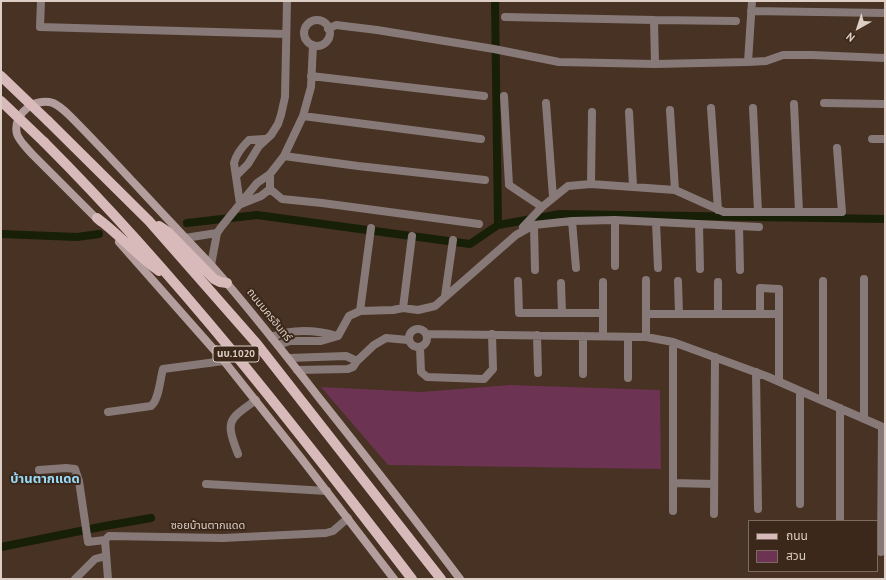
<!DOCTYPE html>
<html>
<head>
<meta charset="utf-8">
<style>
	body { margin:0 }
	#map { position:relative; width:886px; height:580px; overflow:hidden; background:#473223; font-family:"PT Sans","Noto Sans Thai",sans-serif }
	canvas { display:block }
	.frame { position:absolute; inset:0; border:2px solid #ddcfc6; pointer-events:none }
	.legend { position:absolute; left:748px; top:520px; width:130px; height:52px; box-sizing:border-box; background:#3c281a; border:1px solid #7c6b5f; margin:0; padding:5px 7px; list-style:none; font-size:12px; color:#ddcfc6 }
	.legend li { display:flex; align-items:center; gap:8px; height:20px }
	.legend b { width:20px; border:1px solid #7c6b5f }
	.north { position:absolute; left:838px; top:8px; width:40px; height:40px; -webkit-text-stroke:3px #3c281a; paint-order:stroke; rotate:219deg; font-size:11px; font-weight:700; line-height:16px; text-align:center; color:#ddcfc6 }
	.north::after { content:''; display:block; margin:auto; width:14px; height:18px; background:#ddcfc6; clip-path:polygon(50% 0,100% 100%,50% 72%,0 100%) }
</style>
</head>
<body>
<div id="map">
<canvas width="886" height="580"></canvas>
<div class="frame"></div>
<ul class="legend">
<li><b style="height:5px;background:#d7bab9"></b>ถนน</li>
<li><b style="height:11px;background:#6c3353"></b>สวน</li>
</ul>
<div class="north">N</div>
</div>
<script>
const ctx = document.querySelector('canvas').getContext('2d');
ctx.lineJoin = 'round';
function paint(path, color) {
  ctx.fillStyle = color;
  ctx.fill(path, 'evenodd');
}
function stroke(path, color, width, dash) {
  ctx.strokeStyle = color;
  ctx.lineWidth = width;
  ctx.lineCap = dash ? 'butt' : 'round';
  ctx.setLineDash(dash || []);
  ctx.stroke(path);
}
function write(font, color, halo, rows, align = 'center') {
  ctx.font = font + ' "PT Sans","Noto Sans Thai",sans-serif';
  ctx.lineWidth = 4;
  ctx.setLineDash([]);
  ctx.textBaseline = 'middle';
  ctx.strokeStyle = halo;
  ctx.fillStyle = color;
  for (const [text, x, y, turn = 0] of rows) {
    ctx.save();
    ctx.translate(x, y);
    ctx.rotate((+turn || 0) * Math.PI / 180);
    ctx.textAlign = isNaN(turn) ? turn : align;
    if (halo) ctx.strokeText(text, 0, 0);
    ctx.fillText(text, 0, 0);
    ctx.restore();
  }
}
const green = new Path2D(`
	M510,385L660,390L661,469L388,465L321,387L421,392Z`);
const canal = new Path2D(`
	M495,1L498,225
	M187,223L257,215L470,244L498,225L560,214L885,219
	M1,234L77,237L99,234
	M1,547L105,526L151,518`);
const minor = new Path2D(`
	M41,1L40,27L286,34
	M751,11L885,13
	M505,17L654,20
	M304 33a13 13 0 1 1 26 0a13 13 0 1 1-26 0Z
	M328,29L336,25L377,30L494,49L559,62L655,64L748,62L766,61L783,55H812L885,58
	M748,62L752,1
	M655,64L654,20L736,21
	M311,76L484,96
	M504,96L509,185L542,207
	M546,103L553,197
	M824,103L885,104
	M794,104L799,212
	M711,108L718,210
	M753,108L758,212
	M670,110L675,190
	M629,112L633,186
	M303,116L481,139
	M872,139H885
	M284,156L358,166L485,180
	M270,174V189L282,199L322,203L479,224
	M236,176L248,164L259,146L271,135L278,124L281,115L285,97L287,1
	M591,184L592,112
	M240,204L234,163C236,154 242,147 249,140L264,139
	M241,204L261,196L270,189
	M572,221L576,268
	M656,222L658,268
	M699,224L700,269
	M534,225L535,270
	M739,226L740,270
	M523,227L542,207L568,186L591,184L675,190L724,212H842L837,148
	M185,238L217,233
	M211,265L217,233L222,226L257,183L270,174L284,156L303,116L311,87L313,45
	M615,266V220
	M646,280V337
	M518,281L519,313H603
	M678,281L679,314
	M603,282V336
	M718,282V314
	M561,283L562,313
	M445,296L453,240
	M403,308L412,236
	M360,311L371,228
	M647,314H779
	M760,314V288L779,289V381
	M409 338a9 9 0 1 1 18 0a9 9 0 1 1-18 0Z
	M426,334L646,337L673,342L766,376L885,428
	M537,335L538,373
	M583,336V374
	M271,337C292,329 316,330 337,336
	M628,337V378
	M278,345L290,341H321L338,336L349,316L360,311L393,310L403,308L418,310L435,306L516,235L534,225L572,221L615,220L759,227
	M420,347L421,372L427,377L484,379L493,369L492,334
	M289,358L346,356L357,361L353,367L348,369L297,370
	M357,361L374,345L386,338L408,340
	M756,372L758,509
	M800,391V504
	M823,401V281
	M840,408V521
	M108,412L151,406C159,400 160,379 163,369L224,361
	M864,419V279
	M238,454C225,420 228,420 256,400
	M39,470L66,468L75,469L79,481L88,542L105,540
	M673,483L714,484
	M206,484L327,491
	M673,511V342
	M714,514L715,357
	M881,552L882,427
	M75,579L95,559L106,556
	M108,579L105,540L109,536L223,538L326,533L333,531L348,518`);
const secondary = new Path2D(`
	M100,222L32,154C27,148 19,141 17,134C12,114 35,97 53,103C60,106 65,111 70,116C107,153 142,192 178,230C189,242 201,254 212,266C250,309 285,354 320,399C367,458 414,518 460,579
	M119,242L224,361L301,458L394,579`);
const primary = new Path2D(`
	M48,121L149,221L257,344L441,579
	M44,142C179,277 296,428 412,579
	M97,218C119,234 136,255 159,271
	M159,226L168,232L214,279L220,282L227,283`);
const primaryBridge = new Path2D(`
	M1,76L48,121
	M1,101L44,142`);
const shields = [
	[236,354,46]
];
const shieldNames = [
	["นบ.1020",236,354]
];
const streetNames = [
	["ถนนนครอินทร์",269,315,51],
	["ซอยบ้านตากแดด",208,526]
];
const quarterNames = [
	["บ้านตากแดด",45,479]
];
paint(green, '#6c3353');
stroke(canal, '#171f06', 8);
stroke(minor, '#877978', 8);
stroke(secondary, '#b49e9d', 8);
stroke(primary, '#d7bab9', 10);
stroke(primaryBridge, '#d7bab9', 10);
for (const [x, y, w] of shields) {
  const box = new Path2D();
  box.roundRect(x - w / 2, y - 8, w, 16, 3);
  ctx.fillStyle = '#3c281a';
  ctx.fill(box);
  stroke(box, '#ddcfc6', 1);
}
write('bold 10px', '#ddcfc6', null, shieldNames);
write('11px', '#ddcfc6', '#3c281a', streetNames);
write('bold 13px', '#98ddfb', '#3c281a', quarterNames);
</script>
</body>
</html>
